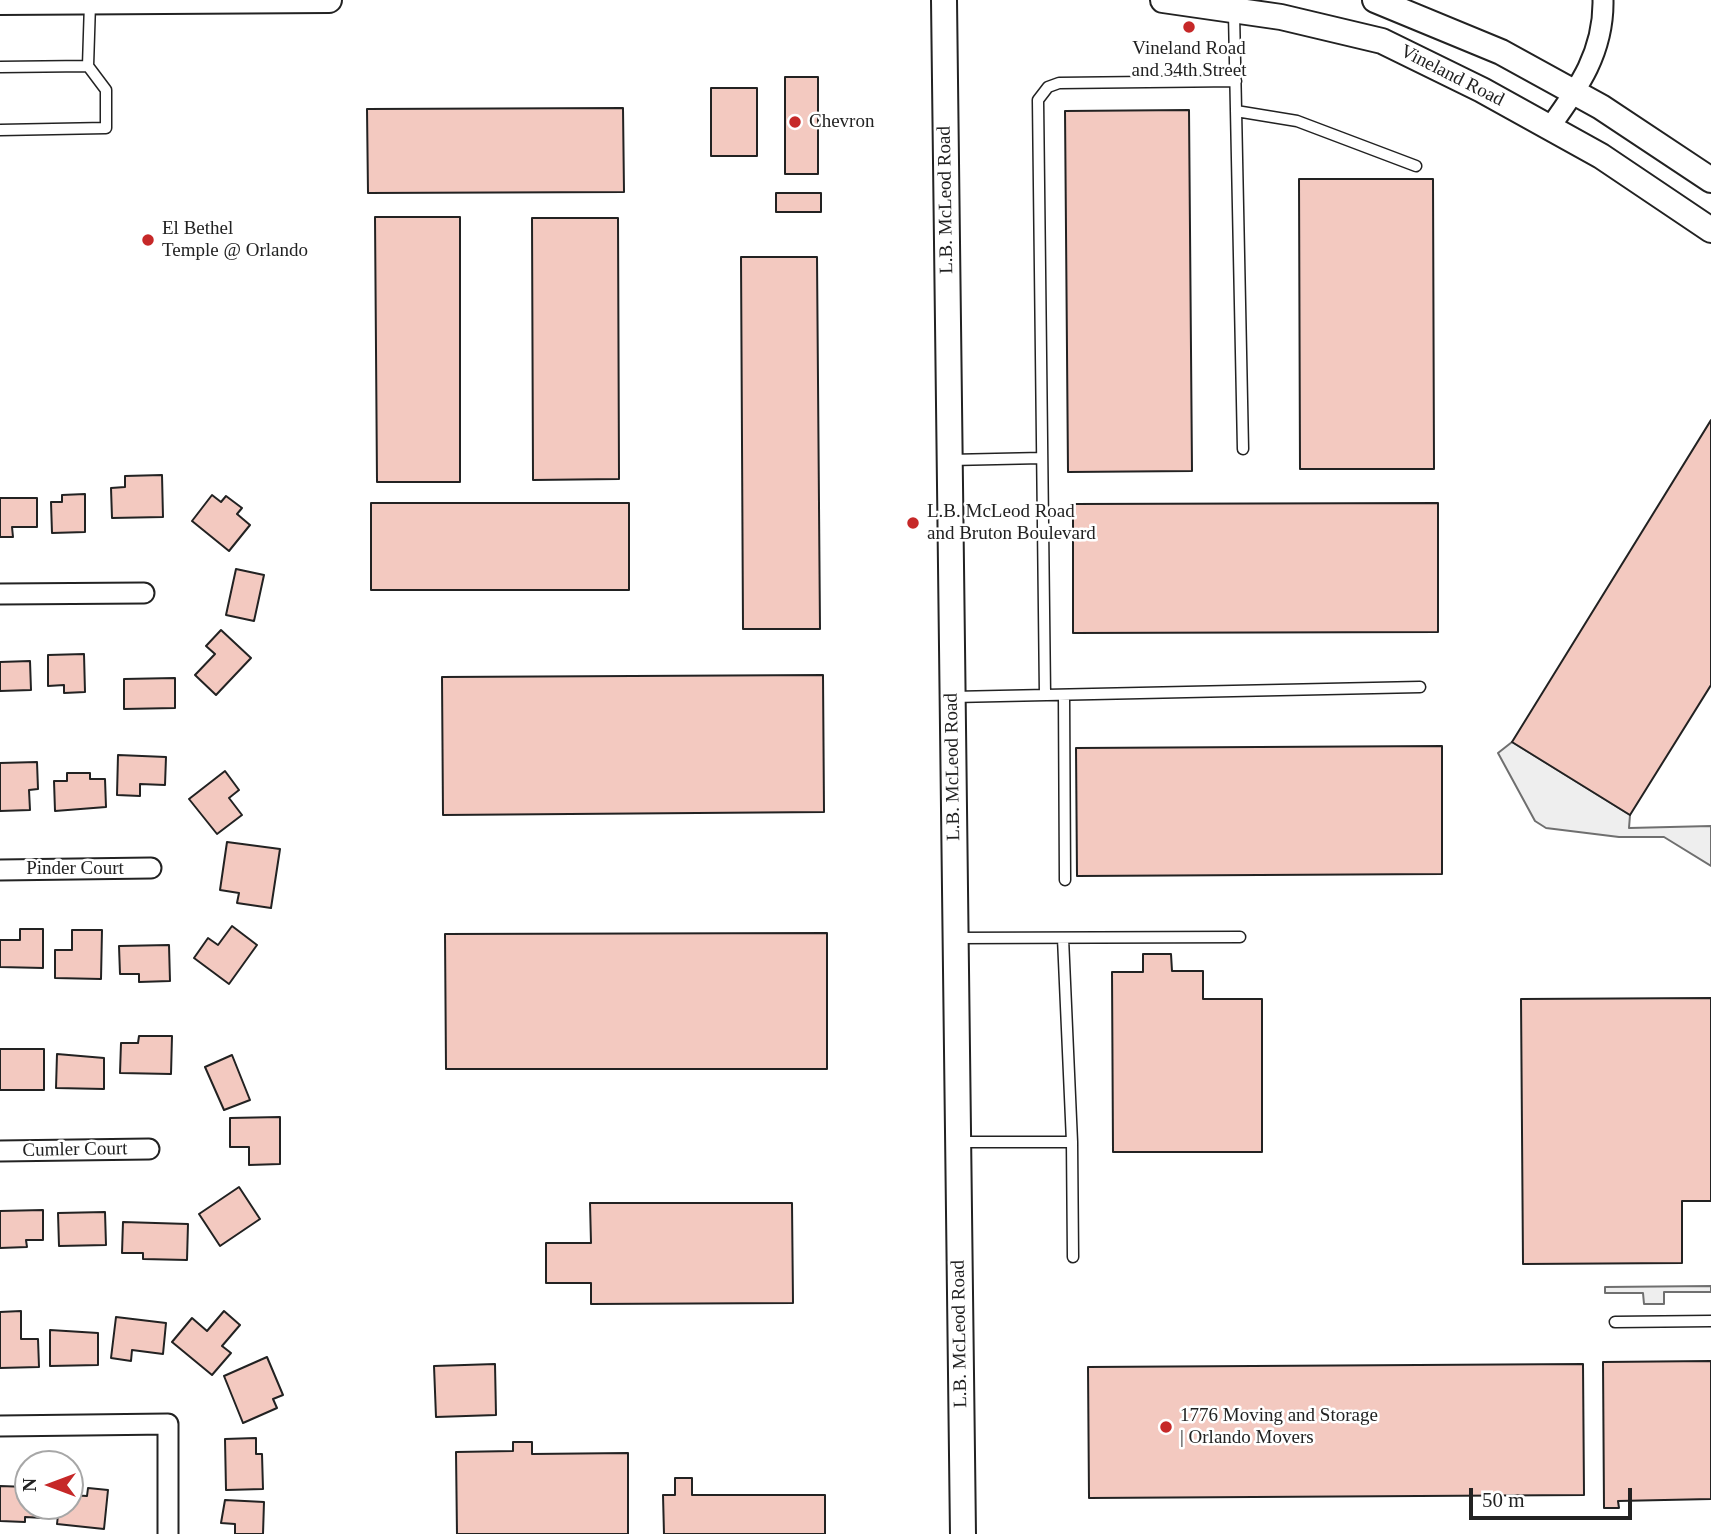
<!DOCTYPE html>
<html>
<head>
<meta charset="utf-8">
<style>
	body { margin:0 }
	#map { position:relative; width:1711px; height:1534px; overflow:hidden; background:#fff; font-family:Georgia,serif }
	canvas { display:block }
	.north { position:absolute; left:14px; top:1450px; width:70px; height:70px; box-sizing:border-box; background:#fff; border:2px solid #a7a7a7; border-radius:50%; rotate:270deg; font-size:19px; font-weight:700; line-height:28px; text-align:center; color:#222 }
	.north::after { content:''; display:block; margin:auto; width:24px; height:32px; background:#c62828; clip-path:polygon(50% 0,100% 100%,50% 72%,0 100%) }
	.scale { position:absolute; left:1469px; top:1488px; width:163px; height:32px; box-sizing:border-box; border:4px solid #222; border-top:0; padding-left:9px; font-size:21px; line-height:24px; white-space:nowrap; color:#222; -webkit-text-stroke:5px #fff; paint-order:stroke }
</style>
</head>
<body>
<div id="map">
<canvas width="1711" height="1534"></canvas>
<div class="north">N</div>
<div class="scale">50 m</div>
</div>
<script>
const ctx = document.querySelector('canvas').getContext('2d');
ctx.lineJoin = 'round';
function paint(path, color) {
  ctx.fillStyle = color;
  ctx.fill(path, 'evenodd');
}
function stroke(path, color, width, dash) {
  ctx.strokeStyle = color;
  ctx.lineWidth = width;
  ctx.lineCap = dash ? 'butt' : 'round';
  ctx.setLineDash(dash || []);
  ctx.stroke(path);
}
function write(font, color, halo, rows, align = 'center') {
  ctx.font = font + ' Georgia,serif';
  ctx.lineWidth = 5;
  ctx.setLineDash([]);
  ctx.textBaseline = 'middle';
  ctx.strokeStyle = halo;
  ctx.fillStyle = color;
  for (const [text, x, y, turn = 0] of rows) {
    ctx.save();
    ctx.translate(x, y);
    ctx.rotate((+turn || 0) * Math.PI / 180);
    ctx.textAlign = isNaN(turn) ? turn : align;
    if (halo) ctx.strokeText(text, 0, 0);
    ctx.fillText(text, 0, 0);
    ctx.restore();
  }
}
const green = new Path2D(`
	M1512,742L1630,815L1629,828L1711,826V866L1664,837H1619L1546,828L1535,821L1498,753Z
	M1711,1286V1292H1664V1304H1644L1643,1293H1605V1287Z`);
const building = new Path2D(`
	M785,77H818V174H785Z
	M711,88H757V156H711Z
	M623,108L624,192L368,193L367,109Z
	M1189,110L1192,471L1068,472L1065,111Z
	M1299,179H1433L1434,469H1300Z
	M776,193H821V212H776Z
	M375,217H460V482H377Z
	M532,218H618L619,479L533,480Z
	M741,257H817L820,629H743Z
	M1711,420V685L1630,815L1512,742Z
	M162,475L163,517L112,518L111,488L125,487V476Z
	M85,494V532L52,533L51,502H62V495Z
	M212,495L221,502L226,496L242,508L237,514L250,525L229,551L192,521Z
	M0,498H37V527H12L13,537H0Z
	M371,503H629V590H371Z
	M1438,503V632L1073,633V504Z
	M236,569L264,575L254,621L226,615Z
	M221,630L251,658L216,695L195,675L215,654L206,646Z
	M84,654L85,692L64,693V685L48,686V655Z
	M30,661L31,690L0,691V662Z
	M823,675L824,812L443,815L442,677Z
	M175,678V708L124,709V679Z
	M1442,746V874L1077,876L1076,748Z
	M118,755L166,757L165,785L140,784V796L117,795Z
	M37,762L38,789L29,790L30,810L0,811V763Z
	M225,771L239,790L229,798L242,815L217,834L189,799Z
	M67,773H90V779H105L106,807L55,811L54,781H67Z
	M227,842L280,849L271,908L237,903L239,893L220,890Z
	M232,926L257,945L229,984L194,958L208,938L218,945Z
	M20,929H43V968L0,967V940H20Z
	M72,930H102L101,979L55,978V950H72Z
	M827,933V1069H446L445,934Z
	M169,945L170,981L139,982V974H120L119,946Z
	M1143,954H1171L1172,971H1203V999H1262V1152H1113L1112,972H1143Z
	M1711,998V1201H1682V1263L1523,1264L1521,999Z
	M139,1036H172L171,1074L120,1073L121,1043H138Z
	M0,1049H44V1090H0Z
	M57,1054L104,1058V1089L56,1088Z
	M232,1055L250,1100L224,1110L205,1067Z
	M280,1117V1164L249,1165V1147H230V1118Z
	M239,1187L260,1219L220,1246L199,1214Z
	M590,1203H792L793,1303L591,1304V1283H546V1243H591Z
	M43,1210V1240H26L27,1247L0,1248V1211Z
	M105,1212L106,1245L59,1246L58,1213Z
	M123,1222L188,1224L187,1260L143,1259V1253H122Z
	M21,1311V1339H38L39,1367L0,1368V1312Z
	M224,1311L240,1325L222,1346L231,1353L212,1375L172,1342L192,1318L207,1331Z
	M116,1317L166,1323L163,1354L132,1350L131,1361L111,1358Z
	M50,1330L98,1333V1365L50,1366Z
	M267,1357L283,1395L273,1399L277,1408L243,1423L224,1376Z
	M1711,1361V1499L1618,1501L1619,1508H1604L1603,1362Z
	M495,1364L496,1415L436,1417L434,1366Z
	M1583,1364L1584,1495L1089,1498L1088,1367Z
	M256,1438V1454H262L263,1489L226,1490L225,1439Z
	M513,1442H532V1454L628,1453V1534H457L456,1452L513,1451Z
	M675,1478H692V1495H825V1534H664L663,1495H675Z
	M0,1486L28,1487V1506H45L44,1518L25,1517V1522L0,1521Z
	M88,1488L108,1490L104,1529L57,1524L59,1506H70V1495L87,1496Z
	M225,1500L264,1502L263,1534H235V1524L221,1523Z`);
const service = new Path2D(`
	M1234,13L1243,449
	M0,67L88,66L90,3
	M1236,111L1297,121L1416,166
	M0,130L106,128V90L88,66
	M950,460L1042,458
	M1045,695L1038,100L1048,87L1059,83L1236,81
	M1064,695L1065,880
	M953,697L1420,687
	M956,938L1240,937
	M959,1142H1072L1063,938
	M1072,1142L1073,1257
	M1615,1322L1711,1321`);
const minor = new Path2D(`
	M1550,127C1579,87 1604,52 1603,0
	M0,594L144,593
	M0,870L151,868
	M0,1151L149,1149
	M0,1426L168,1424V1534`);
const tertiary = new Path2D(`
	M944,0L963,1534
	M1163,0L1281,17L1382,41L1482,90L1601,156L1711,230
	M1375,0L1501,52L1601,107L1711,180
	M0,2L329,0`);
const markers = [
	[1189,27,7,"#c62828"],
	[795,122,7,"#c62828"],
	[148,240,7,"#c62828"],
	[913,523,7,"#c62828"],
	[1166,1427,7,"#c62828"]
];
const poiNames = [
	["Vineland Road",1189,49,"center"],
	["and 34th Street",1189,71,"center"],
	["Chevron",809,122],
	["El Bethel",162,229],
	["Temple @ Orlando",162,251],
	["L.B. McLeod Road",927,512],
	["and Bruton Boulevard",927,534],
	["1776 Moving and Storage",1180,1416],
	["| Orlando Movers",1180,1438]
];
const streetNames = [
	["Vineland Road",1452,76,27],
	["L.B. McLeod Road",946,200,-91],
	["L.B. McLeod Road",953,767,-91],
	["Pinder Court",75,869],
	["Cumler Court",75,1150,-1],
	["L.B. McLeod Road",960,1334,-91]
];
paint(green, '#eee');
stroke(green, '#6f6f6f', 2);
paint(building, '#f3c9c0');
stroke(building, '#222', 2);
stroke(service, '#222', 13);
stroke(minor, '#222', 23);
stroke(tertiary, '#222', 28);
stroke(service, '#fff', 10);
stroke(minor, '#fff', 19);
stroke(tertiary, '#fff', 24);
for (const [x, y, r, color] of markers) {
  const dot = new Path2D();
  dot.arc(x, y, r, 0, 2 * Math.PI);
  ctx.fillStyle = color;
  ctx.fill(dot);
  stroke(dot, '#fff', 2.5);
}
write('19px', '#222', '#fff', poiNames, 'left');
write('19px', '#222', '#fff', streetNames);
</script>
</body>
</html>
